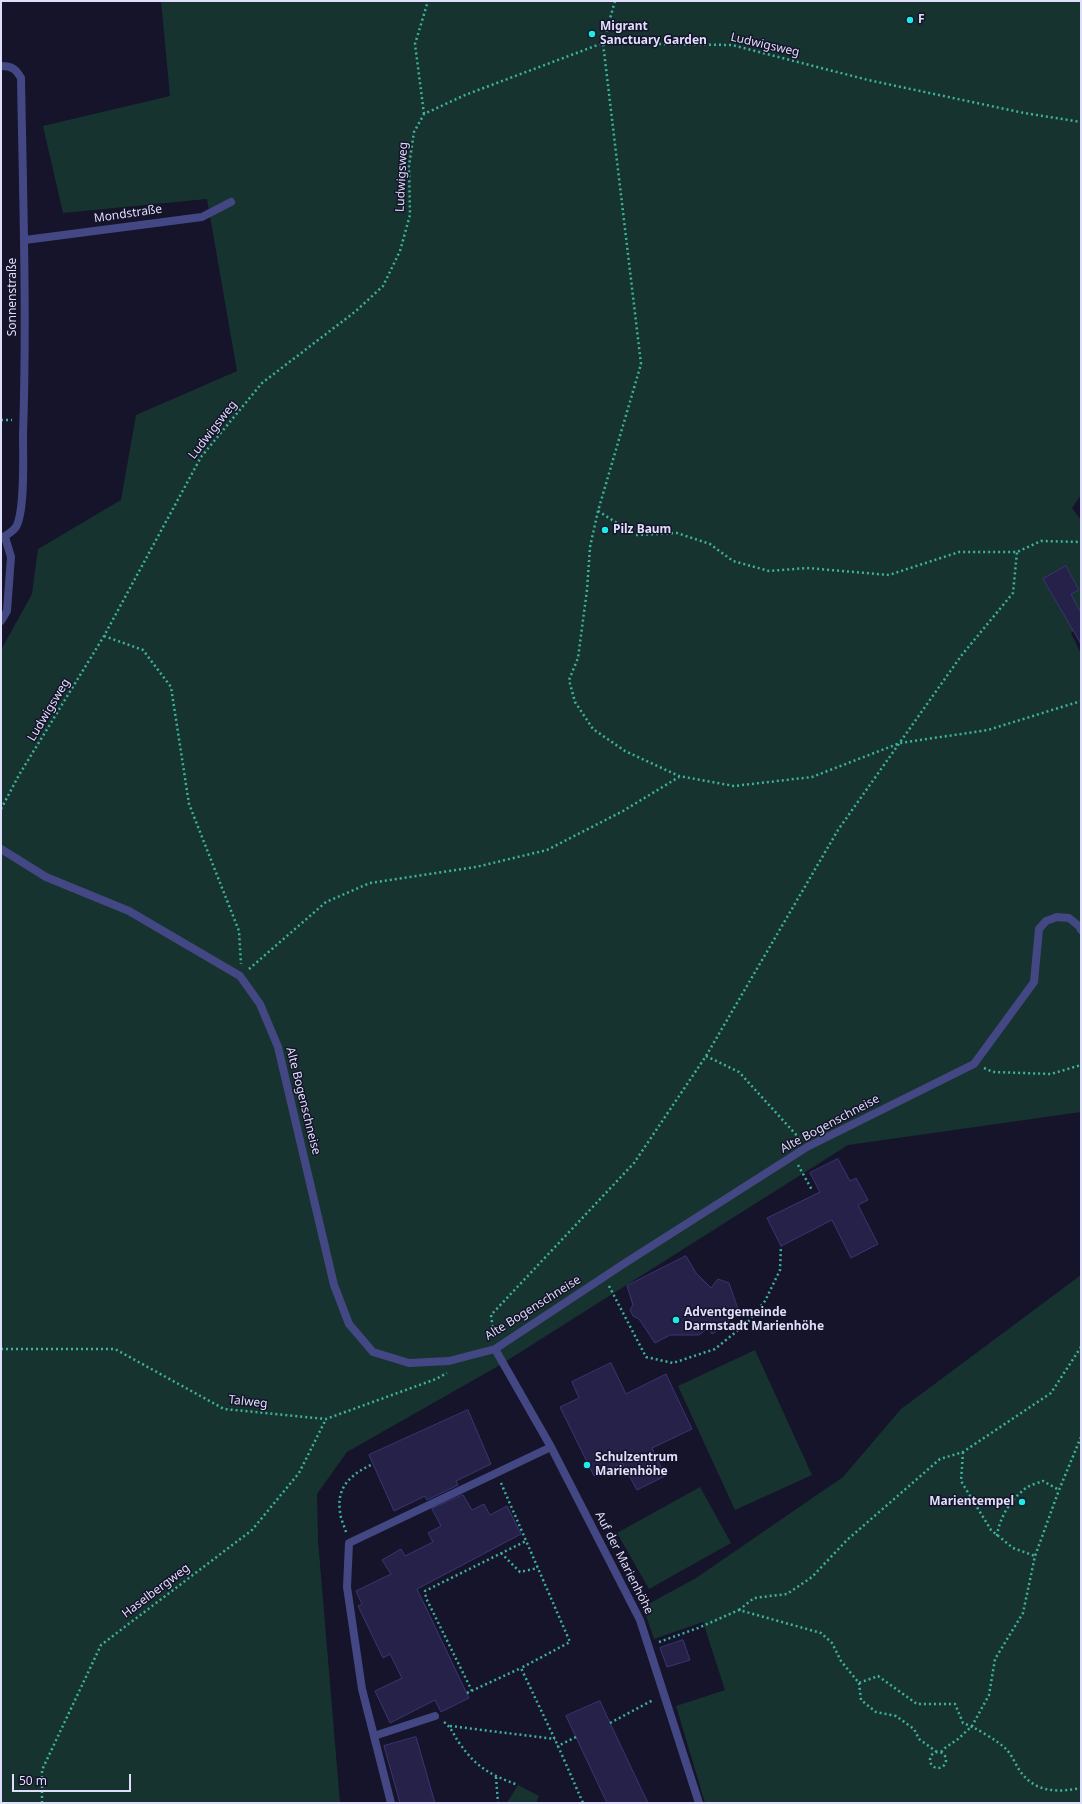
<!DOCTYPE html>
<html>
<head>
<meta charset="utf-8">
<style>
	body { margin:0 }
	#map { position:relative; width:1082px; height:1804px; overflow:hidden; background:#15142a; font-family:"Noto Sans",sans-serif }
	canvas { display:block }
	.frame { position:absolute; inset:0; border:2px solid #dfdffc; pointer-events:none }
	.scale { position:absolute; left:12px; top:1774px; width:119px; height:18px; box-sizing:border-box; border:2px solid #dfdffc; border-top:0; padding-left:5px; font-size:12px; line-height:14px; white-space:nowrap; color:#dfdffc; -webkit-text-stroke:3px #15142a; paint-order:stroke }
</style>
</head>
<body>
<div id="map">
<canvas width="1082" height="1804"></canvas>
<div class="frame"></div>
<div class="scale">50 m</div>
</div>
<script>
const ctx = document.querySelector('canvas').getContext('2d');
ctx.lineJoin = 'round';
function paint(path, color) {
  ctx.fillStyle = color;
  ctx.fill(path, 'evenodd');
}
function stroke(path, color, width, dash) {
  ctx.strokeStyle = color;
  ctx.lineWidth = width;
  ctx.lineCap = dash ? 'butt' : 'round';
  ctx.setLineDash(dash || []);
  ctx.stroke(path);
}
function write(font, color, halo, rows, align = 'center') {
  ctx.font = font + ' "Noto Sans",sans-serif';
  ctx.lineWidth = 3;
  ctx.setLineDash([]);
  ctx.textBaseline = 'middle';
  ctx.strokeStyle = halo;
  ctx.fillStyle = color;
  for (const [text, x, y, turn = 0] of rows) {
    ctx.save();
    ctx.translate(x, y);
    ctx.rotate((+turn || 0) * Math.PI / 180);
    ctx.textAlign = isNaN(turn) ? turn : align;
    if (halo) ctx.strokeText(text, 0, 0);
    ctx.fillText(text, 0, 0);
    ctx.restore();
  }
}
const green = new Path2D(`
	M161,1H1081V495L1072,508L1081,520V613L1069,595L1079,590L1066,567L1043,579L1056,602L1059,601L1074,631L1071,633L1081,654V1112L848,1145L500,1365L347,1452L317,1494L318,1540L340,1803H1V650L32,594L38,549L121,500L136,415L237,371L207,199L63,213L43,126L170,96Z
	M1081,1275V1803H705L676,1706L725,1690L703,1622L654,1639L643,1607L696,1578L843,1477L901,1409Z
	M755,1350L812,1475L735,1510L678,1386Z
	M700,1487L731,1543L649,1589L617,1533Z
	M518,1785L539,1796L536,1803H507Z`);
const building = new Path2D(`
	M1066,566L1079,590L1071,594L1081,613V644L1043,579Z
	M838,1159L850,1181L856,1178L868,1200L858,1205L878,1244L851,1258L832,1220L781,1246L767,1218L820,1192L810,1173Z
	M686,1256L696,1273L711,1288L718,1279L729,1283L739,1312L730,1315L727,1325L712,1334L708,1328L699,1335H670L655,1343L639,1319L633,1316L630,1310L633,1305L627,1286Z
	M611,1363L626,1394L666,1374L692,1429L652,1448L665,1476L637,1490L622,1463L594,1476L560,1407L579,1398L572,1382Z
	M468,1410L491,1464L456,1481L458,1485L427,1500L425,1496L394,1511L369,1455Z
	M463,1495L472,1510L484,1504L490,1515L507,1506L521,1534L417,1589L469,1698L441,1712L435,1700L390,1723L375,1691L402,1678L390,1654L383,1658L358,1606L362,1604L356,1591L391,1574L382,1560L401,1549L405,1556L433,1542L428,1533L441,1526L432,1509Z
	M683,1640L690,1660L667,1667L660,1648Z
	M600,1701L610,1723L648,1803H607L566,1716Z
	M416,1737L435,1803H400L384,1746Z`);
const path = new Path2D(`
	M615,1L603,43L641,364L598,511L590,547L587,590L578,658L569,680L575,702L593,729L625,751L679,776L734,786L812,777L900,743L988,730L1081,701
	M424,114L415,44L428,1
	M1,420H12
	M598,511L636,535L677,533L710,544L733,561L769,571L807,568L889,575L959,552H1017L1041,541L1081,542
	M104,636L143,650L171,687L189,804L239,931L241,964
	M1,809L19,775L104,636L201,457L262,383L356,311L383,286L400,251L410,215L409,166L414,132L424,114L465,95L603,43L732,45L868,80L1024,113L1081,122
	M249,969L326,902L370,883L476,867L547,850L623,811L679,777
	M706,1056L739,1072L800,1139
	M984,1068L993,1072L1051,1074L1081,1065
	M798,1165L812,1190
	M609,1286L646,1357L673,1363L715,1349L748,1322L765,1301L780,1270L781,1246
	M494,1337L491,1315L634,1163L706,1056L838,830L961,656L1013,593L1017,552
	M1,1349H115L224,1409L326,1419L436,1379L447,1373
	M963,1452L961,1481L991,1530L1013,1548L1035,1556
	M501,1483L570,1642L521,1668L558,1746
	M346,1532C344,1525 340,1518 340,1511C336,1486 353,1473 373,1464
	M997,1536C999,1518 1011,1499 1026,1488C1030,1485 1038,1483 1043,1481L1059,1490
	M501,1553L520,1572L538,1568
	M739,1610L754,1598L787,1594L812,1577L847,1540L940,1459L963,1452L1051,1393L1081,1347
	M659,1642L698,1628L739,1610L821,1633L832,1643L841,1661L859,1683L878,1676L917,1704H955L963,1723C973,1726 1000,1742 1007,1750C1014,1758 1017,1769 1024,1776C1039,1793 1060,1792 1081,1788
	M859,1683L861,1700L876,1712L896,1716L914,1729L919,1739L937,1752
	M472,1691L426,1598L425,1591L526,1541
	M467,1693L521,1668
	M444,1722C452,1728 454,1736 460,1744C477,1768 491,1775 518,1785
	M610,1723L653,1700
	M450,1726L555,1739
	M576,1737L558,1746L583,1803
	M930 1760a8 8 0 1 1 16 0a8 8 0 1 1-16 0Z
	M941,1752L945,1748L958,1739L972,1726L989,1695L995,1659L1023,1613L1035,1556L1059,1490L1081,1437
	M496,1777L498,1803
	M42,1803V1770L101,1645L252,1530L299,1473L326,1419`);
const lane = new Path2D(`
	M374,1736L435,1716`);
const street = new Path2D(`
	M1,66C12,66 16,69 21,78C23,197 27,316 23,435C23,456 25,507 17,525C15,530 6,536 1,538
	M25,240L202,217L231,202
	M1,621L7,611L11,557L5,537
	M1,849L46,877L129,911L240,976L260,1004L278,1047L334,1285L349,1324L373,1352L409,1363L449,1361L495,1349L625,1263L807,1147L974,1064L1034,982L1039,929L1046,921L1057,917L1069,918L1079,926L1081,930
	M495,1349L551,1447L640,1620L699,1803
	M391,1803L362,1689L347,1587L349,1543L551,1447`);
const markers = [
	[910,20,4,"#1debe8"],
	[592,34,4,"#1debe8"],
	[605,530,4,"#1debe8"],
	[676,1320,4,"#1debe8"],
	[587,1465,4,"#1debe8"],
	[1022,1502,4,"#1debe8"]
];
const poiNames = [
	["F",918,20],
	["Migrant",600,27],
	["Sanctuary Garden",600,41],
	["Pilz Baum",613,530],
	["Adventgemeinde",684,1313],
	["Darmstadt Marienhöhe",684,1327],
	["Schulzentrum",595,1458],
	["Marienhöhe",595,1472],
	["Marientempel",1014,1502,"right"]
];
const streetNames = [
	["Ludwigsweg",765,45,13],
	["Ludwigsweg",402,177,-87],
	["Mondstraße",128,214,-8],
	["Sonnenstraße",13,297,-90],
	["Ludwigsweg",213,430,-52],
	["Ludwigsweg",49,710,-59],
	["Alte Bogenschneise",303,1101,76],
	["Alte Bogenschneise",830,1124,-28],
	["Alte Bogenschneise",533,1308,-32],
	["Talweg",248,1402,6],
	["Auf der Marienhöhe",624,1563,63],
	["Haselbergweg",156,1591,-37]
];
paint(green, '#17332f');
paint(building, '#252149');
stroke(building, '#3b3573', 1);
stroke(path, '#3cb39e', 2.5, [2, 3]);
stroke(lane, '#434884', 8);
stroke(street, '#434884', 8);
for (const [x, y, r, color] of markers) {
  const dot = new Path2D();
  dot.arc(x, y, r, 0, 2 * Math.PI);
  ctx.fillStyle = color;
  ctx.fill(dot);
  stroke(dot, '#15142a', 1.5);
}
write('bold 12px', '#dfdffc', '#15142a', poiNames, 'left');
write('12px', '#dfdffc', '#15142a', streetNames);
</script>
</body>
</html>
